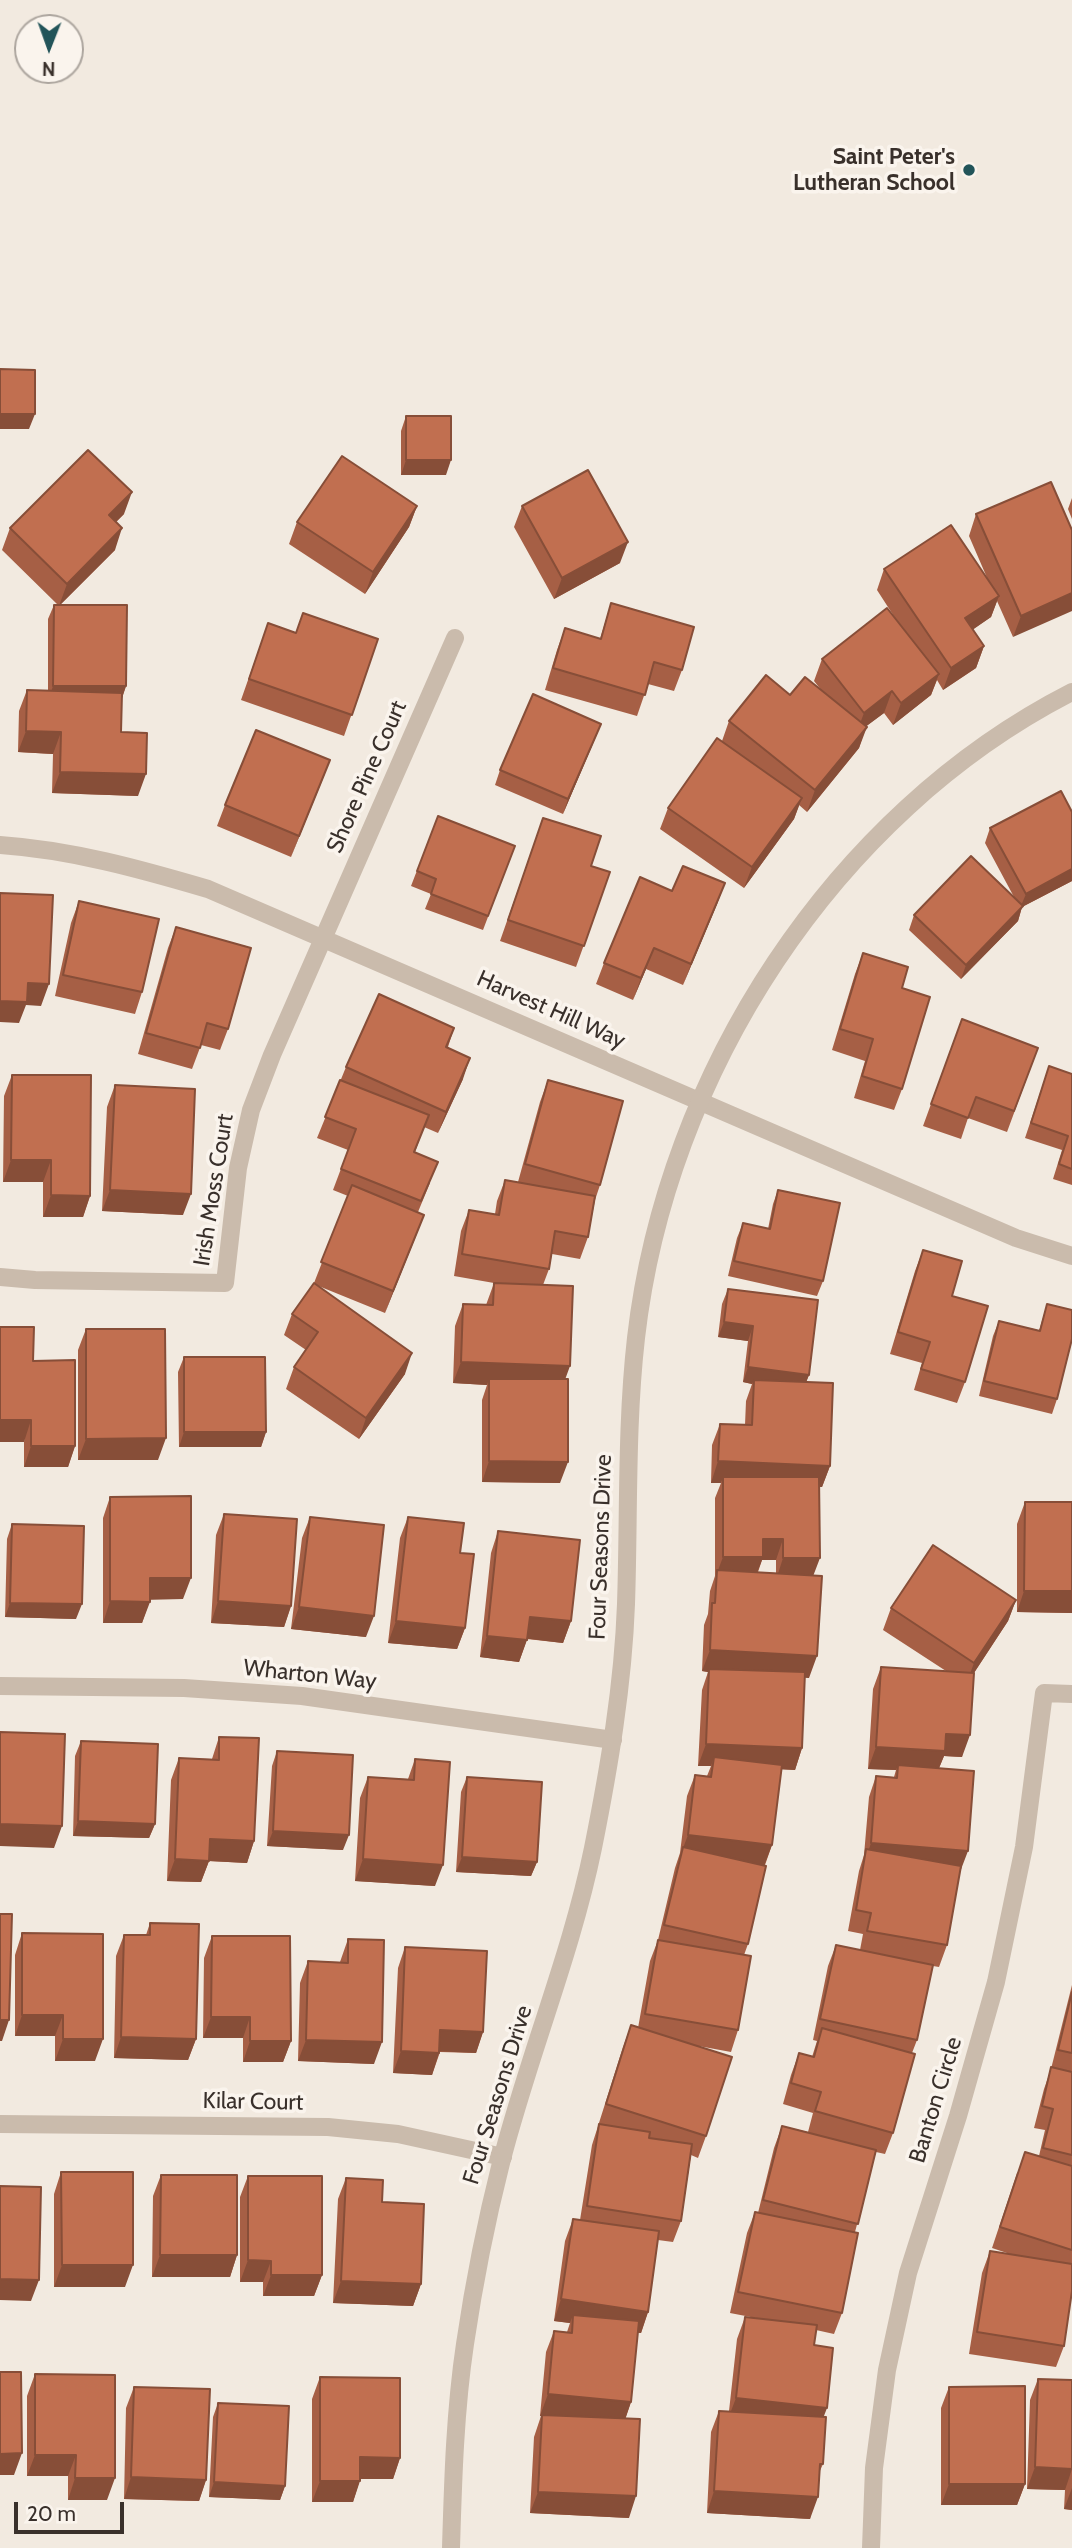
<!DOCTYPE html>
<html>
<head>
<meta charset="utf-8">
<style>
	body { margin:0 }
	#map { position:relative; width:1072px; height:2548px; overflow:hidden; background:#f2eae0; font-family:Cabin,sans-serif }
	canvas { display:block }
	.north { position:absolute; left:14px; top:14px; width:70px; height:70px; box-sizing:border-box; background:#faf4ed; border:2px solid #ada69f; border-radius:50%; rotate:181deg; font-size:19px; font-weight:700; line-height:28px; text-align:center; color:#39302b }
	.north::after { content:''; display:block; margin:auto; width:24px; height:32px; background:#225459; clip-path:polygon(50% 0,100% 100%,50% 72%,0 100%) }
	.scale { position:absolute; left:14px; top:2502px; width:110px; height:32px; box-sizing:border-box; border:4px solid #39302b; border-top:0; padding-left:9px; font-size:21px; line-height:24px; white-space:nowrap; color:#39302b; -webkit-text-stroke:5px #faf4ed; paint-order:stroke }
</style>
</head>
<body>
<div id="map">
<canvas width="1072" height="2548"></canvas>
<div class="north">N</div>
<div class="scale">20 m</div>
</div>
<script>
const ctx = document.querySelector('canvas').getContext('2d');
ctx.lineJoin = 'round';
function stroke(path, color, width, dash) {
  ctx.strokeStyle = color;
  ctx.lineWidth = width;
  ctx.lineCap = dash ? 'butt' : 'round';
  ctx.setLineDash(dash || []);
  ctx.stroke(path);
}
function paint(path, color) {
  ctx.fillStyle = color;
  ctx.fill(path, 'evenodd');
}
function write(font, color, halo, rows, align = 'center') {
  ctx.font = font + ' Cabin,sans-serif';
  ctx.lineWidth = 7;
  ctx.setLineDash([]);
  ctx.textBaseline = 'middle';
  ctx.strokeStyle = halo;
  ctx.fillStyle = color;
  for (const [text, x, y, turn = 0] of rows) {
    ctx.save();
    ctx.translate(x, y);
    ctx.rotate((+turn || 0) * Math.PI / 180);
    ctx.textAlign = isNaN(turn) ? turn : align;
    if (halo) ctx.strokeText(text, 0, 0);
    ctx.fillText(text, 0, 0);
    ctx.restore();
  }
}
const minor = new Path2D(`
	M0,845C72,850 140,869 208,889L1016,1238L1072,1256
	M0,1277L35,1280L225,1283L238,1168L251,1110L272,1055L455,638
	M0,1686L184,1688L302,1696L613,1740
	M0,2124L328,2127L398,2134L503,2157
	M871,2548L874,2468L887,2370L908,2273L958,2116L996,1982L1024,1847L1044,1693L1072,1694`);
const tertiary = new Path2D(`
	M451,2548C453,2480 455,2411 465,2344C474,2283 486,2222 501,2163C528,2057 571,1955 593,1848C609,1768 623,1686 626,1604C629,1516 626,1426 636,1338C666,1074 833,814 1072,692`);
const wall = new Path2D(`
	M406,416L446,475H401V431Z
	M1072,498V519L1068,509Z
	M417,506L409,527L365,594L289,544L297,522Z
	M522,506L620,563L554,599L514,527Z
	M124,514L116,522L115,550L60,605L126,686L122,698L121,732L138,796L52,793L53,754L18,752L19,711L27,690H48V619L54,605H58L2,550L10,528Z
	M976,514L1072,530L1013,637L997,601L991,617L973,629L984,646L976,668L943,690L937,680L931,695L893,725L884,713L866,726L859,748L807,812L799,805L794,819L744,888L660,829L668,808L722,741L729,721L790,695L822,691L814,681L822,659L897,621L877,590L884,569L988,580L969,536Z
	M611,603L682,670L674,691L648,684L637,716L545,690L557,650L565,628L600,639Z
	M268,623L296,633L378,639L344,736L241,700Z
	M601,724L563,814L495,785L500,770Z
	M330,760L291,857L217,826L225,805Z
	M1072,812V881L1022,907L1018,921L961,979L909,930L914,915L1014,897L985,843L990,828Z
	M438,816L515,846L483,930L425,909L431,894L411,886Z
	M543,818L591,866L610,872L576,967L500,941Z
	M725,883L717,904L683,985L646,969L633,1000L596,984L604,963L672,891Z
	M79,901L142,992L135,1014L55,996L71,923Z
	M176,927L228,1029L220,1050L201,1045L192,1069L138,1054L168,948Z
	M863,953L902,1089L894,1110L854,1098L865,1061L832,1050L855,974Z
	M962,1019L1038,1048L1007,1132L968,1118L961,1139L923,1126Z
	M454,1028L448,1047L463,1079L438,1133L424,1127L415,1152L430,1183L418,1212L424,1215L385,1313L316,1285L405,1374L359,1439L286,1389L294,1367L306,1350L284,1335L292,1314L314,1283L348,1196L333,1190L348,1150L317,1138L346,1067Z
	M1049,1066L1072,1074V1185L1053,1179L1062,1150L1025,1138Z
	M12,1075L90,1196L83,1217H43V1182H3L4,1096Z
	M548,1080L600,1185L595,1200L588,1237L580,1259L552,1254L549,1269L543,1285L565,1379L560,1483L482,1482V1400L487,1385L453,1383L455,1326L463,1304L486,1305L494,1283L454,1276L461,1231L469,1210L495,1214L497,1201L505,1180L518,1182L540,1102Z
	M115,1085L183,1215L102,1211L107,1107Z
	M778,1190L823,1281L817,1296L728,1276L737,1238L743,1223L768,1229L773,1204Z
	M923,1250L952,1296L965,1382L957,1403L914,1390L922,1363L890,1354L915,1271Z
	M728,1289L809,1375L806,1382L830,1466L822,1487H819L813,1575L809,1678L805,1677L802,1748L795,1770L781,1769L772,1845L765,1865L748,1944L744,1955L738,2030L731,2052L693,2045L706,2136L698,2158L691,2155L681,2221L673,2242L658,2240L648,2312L641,2333H638L631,2402L625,2419L629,2518L530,2513L534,2437L541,2416H540L546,2352L554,2331L567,2332L570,2323L554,2321L565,2241L573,2219L580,2220L592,2145L623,2047L631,2025L638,2028L650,1961L658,1940L675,1868L680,1853L687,1796L695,1775L707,1776L711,1766H698L702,1690L708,1672L702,1671L704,1625L708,1614L710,1591L715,1576V1498L721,1483H711L712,1445L720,1424L745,1425L746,1401L752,1384L743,1382L748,1341L718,1337L722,1304ZM762,1560H776V1573L758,1572Z
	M1047,1304L1057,1399L1052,1414L979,1396L993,1336L999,1321L1039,1331Z
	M86,1329L158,1460H78V1350Z
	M184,1357L266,1432L261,1447H179L178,1372Z
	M33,1361L75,1446L68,1467H24V1442Z
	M110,1497L183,1599H150L142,1623H103V1518Z
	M1025,1502H1072V1613L1017,1612V1524Z
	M224,1514L291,1606L284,1627L211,1623L216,1535Z
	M310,1517L366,1637L291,1629L302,1538Z
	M408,1517L460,1553L465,1628L457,1649L388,1643L400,1538Z
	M12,1524L76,1619L5,1617L7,1539Z
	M498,1531L571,1621L563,1643L527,1639L519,1662L480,1657L491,1553Z
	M1016,1600L1008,1621L974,1673L962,1757L944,1756L939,1768L960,1872L947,1945L939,1967L933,1966L917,2040L912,2053L893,2133L885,2154L876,2152L855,2232L842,2313L834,2334L816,2330L814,2345L823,2417V2464L819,2473L810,2519L707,2513L711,2432L719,2411H729L737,2339L745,2317L756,2318L730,2313L747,2233L755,2212L758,2213L774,2148L782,2126L808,2132L813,2113L783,2104L791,2075L799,2053L812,2057L817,2041L813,2040L828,1966L836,1945L860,1950L863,1934L848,1931L859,1871L864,1855L869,1797L876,1776L894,1777L896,1770L868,1769L873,1689L881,1667L946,1671L883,1630L891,1608Z
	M219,1737L254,1841L247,1863L209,1861L201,1882L167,1881L171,1780L179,1758L212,1759Z
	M81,1741L155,1824L149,1838L73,1836L75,1756Z
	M277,1751L343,1850L267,1846L272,1766Z
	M415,1759L435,1886L355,1881L360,1798L368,1777L408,1779Z
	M467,1777L537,1862L531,1876L456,1872L461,1792Z
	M150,1923L196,2039L188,2060L114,2058L116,1956L124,1935H146Z
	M22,1933L95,2061H55V2036H15V1955Z
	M212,1936L291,2041L283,2062H243V2038H203L204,1958Z
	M348,1939L374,2064L298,2061L300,1983L308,1961L340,1962Z
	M405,1947L483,2032L476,2053L440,2052L432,2075L393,2073L398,1968Z
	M1072,1985V2291L1064,2346L1056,2367L969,2354L982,2273L990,2251L1013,2255L992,2248L1017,2173L1039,2156L1045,2130L1034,2128L1044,2089L1051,2069Z
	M61,2172L125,2287H54V2194Z
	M161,2175L237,2255L230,2277H152L153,2196Z
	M248,2176L322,2275L314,2296H263V2282H240V2197Z
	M346,2178L382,2202L421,2284L413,2306L333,2303L338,2199Z
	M35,2374L107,2500H68V2476H27V2396Z
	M320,2377L400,2458L393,2479H360L353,2502H312V2399Z
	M1038,2379L1072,2380V2510L1064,2509L1065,2490L1027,2489L1030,2400Z
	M134,2387L206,2480L199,2501L124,2499L126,2408Z
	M949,2387L1025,2484L1017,2505H941V2408Z
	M218,2403L285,2486L280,2500L209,2497L213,2417Z`);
const shadedWall = new Path2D(`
	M0,414H35L29,429H0Z
	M406,460H451L446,475H401Z
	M132,492L124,514L101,537L109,515Z
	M417,506L409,527L365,594L373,572Z
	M122,528L115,550L59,606L67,584Z
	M628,542L620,563L554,599L562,578Z
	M1072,593V611L1013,637L1021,616Z
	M999,596L991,617L958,640L965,618Z
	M984,646L976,668L943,690L951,668Z
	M939,674L931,695L893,725L901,703Z
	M53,686H126L121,701H48Z
	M892,691L884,713L856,734L864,713Z
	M601,724L595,739L563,814L568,799Z
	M867,727L859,748L807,812L815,790Z
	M26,731L61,732L53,754L18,752Z
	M330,760L322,781L291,857L299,836Z
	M60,772L146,774L138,796L52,793Z
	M802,798L794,819L744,888L752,867Z
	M1072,869V881L1022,907L1018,921L961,979L966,965L1020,908L1026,894Z
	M725,883L717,904L683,985L691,964Z
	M654,948L646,969L633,1000L641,978Z
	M28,983L49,984L41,1006L26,1005L19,1023L0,1022V1001Z
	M470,1058L463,1079L438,1133L446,1112Z
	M11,1160H51L43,1182H3Z
	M110,1190L191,1194L183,1215L102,1211Z
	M51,1195L90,1196L83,1217H43Z
	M424,1215L416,1236L385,1313L393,1291Z
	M724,1322L753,1326L748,1341L718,1337Z
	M412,1353L405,1374L359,1439L366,1418Z
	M461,1362L570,1366L562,1388L489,1379L487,1385L453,1383Z
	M748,1367L809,1375L803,1390L754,1380L752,1384L743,1382Z
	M0,1420H31L24,1442H0Z
	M184,1432H266L261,1447H179Z
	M166,1438L158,1460H78L86,1439Z
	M31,1446H75L68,1467H24Z
	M489,1461L568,1462L560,1483L482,1482Z
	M718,1461L830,1466L822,1487L723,1483V1477L721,1483H711Z
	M763,1539H783L776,1560H762L755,1578L717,1573L723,1557Z
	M783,1558H820L812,1579L776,1580Z
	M150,1578H191L183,1599L142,1600Z
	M1024,1591H1072V1613L1017,1612Z
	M1016,1600L1008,1621L966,1685L974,1663Z
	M110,1601L150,1602L142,1623H103Z
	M218,1601L291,1606L284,1627L211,1623Z
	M10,1603L82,1604L76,1619L5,1617Z
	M299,1607L374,1616L366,1637L291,1629Z
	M530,1617L571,1621L563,1643L522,1638Z
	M396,1621L465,1628L457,1649L388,1643Z
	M487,1636L527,1640L519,1662L480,1657Z
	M710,1650L817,1656L809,1678L709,1672V1669L708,1672L702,1671Z
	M946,1734L970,1735L962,1757L944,1756L937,1773L898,1765L896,1770L868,1769L876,1747Z
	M706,1744L802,1748L795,1770L713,1766L714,1757L711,1766H698Z
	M78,1821L155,1824L149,1838L73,1836Z
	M0,1824L62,1826L54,1848L0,1846Z
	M273,1831L349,1835L343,1850L267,1846Z
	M688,1835L772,1845L764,1866L680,1856Z
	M210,1839L254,1841L247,1863L209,1861L201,1882L167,1881L175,1859Z
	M871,1843L968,1851L960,1872L864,1864Z
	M462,1857L537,1862L531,1876L456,1872Z
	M363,1859L443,1865L435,1886L355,1881Z
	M22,2015H63L55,2036H15Z
	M211,2017H250L243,2038H203Z
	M0,2020H9L2,2041H0Z
	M440,2030L483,2032L476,2053L433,2051Z
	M121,2037L196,2039L188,2060L114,2058Z
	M63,2039H103L95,2061H55Z
	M306,2040L382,2042L374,2064L298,2061Z
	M250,2041H291L283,2062H243Z
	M401,2051L439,2053L432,2075L393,2073Z
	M160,2255H237L230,2277H152Z
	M248,2260L271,2261L263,2282H240Z
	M62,2265H133L125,2287H54Z
	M271,2275H322L314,2296H263Z
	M0,2279L39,2280L31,2301L0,2300Z
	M341,2281L421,2284L413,2306L333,2303Z
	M561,2299L648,2312L641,2333L572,2323L573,2315L570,2323L554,2321Z
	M548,2394L631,2402L624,2423L540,2416Z
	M736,2398L827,2408L819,2429L728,2419Z
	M22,2453L14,2475H0V2454Z
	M35,2455H76L68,2476H27Z
	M360,2457L400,2458L393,2479H353Z
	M1035,2467L1072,2469L1065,2490L1027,2489Z
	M131,2477L206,2480L199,2501L124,2499Z
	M75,2478H115L107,2500H68Z
	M320,2481H360L353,2502H312Z
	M214,2482L285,2486L280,2500L209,2497Z
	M949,2484H1025L1017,2505H941Z
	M1072,2488V2510L1064,2509Z
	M714,2491L818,2497L810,2519L707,2513Z
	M538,2492L636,2496L629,2518L530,2513Z`);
const building = new Path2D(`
	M0,369L35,370V414H0Z
	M406,416H451V460H406Z
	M88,450L132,492L109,515L122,528L67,584L10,528Z
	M342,456L417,506L373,572L297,522Z
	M588,470L628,542L562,578L522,506Z
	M1051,482L1072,530V593L1021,616L976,514Z
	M951,525L999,596L965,618L984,646L951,668L884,569Z
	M611,603L694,627L682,670L654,662L645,695L553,668L565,628L601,639Z
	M54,605H127L126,686H53Z
	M887,608L939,674L901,703L892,691L864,713L822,659Z
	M303,613L378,639L352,715L249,679L268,623L296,633Z
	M766,675L790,695L805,677L867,727L815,790L729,721Z
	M27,690L122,693L121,732L147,733L146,774L60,772L61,732L26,731Z
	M533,694L601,724L568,799L500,770Z
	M256,730L330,760L299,836L225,805Z
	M717,738L802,798L752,867L668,808Z
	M1061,791L1072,812V869L1026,894L990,828Z
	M438,816L515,846L488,916L431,894L436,879L417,871Z
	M543,818L601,836L591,866L610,872L584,946L508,920Z
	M971,856L1023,906L966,965L914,915Z
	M683,866L725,883L691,964L654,948L641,978L604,963L640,877L672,891Z
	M0,893L53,895L49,984L28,983L27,1002L0,1001Z
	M79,901L159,919L142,992L63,975Z
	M176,927L251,948L228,1029L207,1023L200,1048L146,1033Z
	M863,953L908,967L902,988L930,997L902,1089L862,1076L873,1039L840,1029Z
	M379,994L454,1028L446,1047L470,1058L446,1112L346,1067Z
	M962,1019L1038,1048L1014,1111L976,1097L968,1118L931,1104Z
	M1049,1066L1072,1074V1169L1059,1164L1068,1136L1031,1123Z
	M12,1075H91L90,1196L51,1195V1160H11Z
	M340,1080L429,1115L414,1152L438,1162L421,1201L341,1169L356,1129L325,1117Z
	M548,1080L623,1101L600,1185L525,1164Z
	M115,1085L195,1089L191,1194L110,1190Z
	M505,1180L595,1196L588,1237L555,1231L549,1269L462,1254L469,1210L499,1215Z
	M352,1185L424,1215L393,1291L321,1262Z
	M778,1190L840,1203L823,1281L734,1261L743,1223L770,1229Z
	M923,1250L962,1261L952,1296L988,1306L965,1382L921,1369L930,1342L898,1332Z
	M314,1283L412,1353L366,1418L294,1367L318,1332L292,1314Z
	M494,1283L573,1286L570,1366L461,1362L463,1304L493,1305Z
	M728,1289L818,1300L809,1375L748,1367L753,1326L724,1322Z
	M1047,1304L1072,1310V1339L1057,1399L984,1381L999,1321L1040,1331Z
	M0,1327H34L33,1361L75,1360V1446H31V1420H0Z
	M86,1329H165L166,1438L86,1439Z
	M184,1357H265L266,1432H184Z
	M489,1379H568V1462L489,1461Z
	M754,1380L833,1383L830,1466L718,1461L720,1424L752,1425Z
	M723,1477H819L820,1558H783V1539H763V1557H723Z
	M191,1496V1578H150V1602L110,1601V1497Z
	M1025,1502H1072V1591H1024Z
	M224,1514L297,1519L291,1606L218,1601Z
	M310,1517L384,1525L374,1616L299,1607Z
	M408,1517L464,1523L460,1553L474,1554L465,1628L396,1621Z
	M12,1524L84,1526L82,1604L10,1603Z
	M498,1531L580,1540L571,1621L530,1617L527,1640L487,1636Z
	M933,1545L1016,1600L974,1663L891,1608Z
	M717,1570L822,1576L817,1656L710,1650L712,1603H715Z
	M881,1667L974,1673L970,1735L946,1734L945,1751L876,1747Z
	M709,1669L805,1672L802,1748L706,1744Z
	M0,1732L65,1734L62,1826L0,1824Z
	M219,1737L259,1738L254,1841L210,1839L209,1861L175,1859L179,1758L219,1760Z
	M81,1741L158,1744L155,1824L78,1821Z
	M277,1751L353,1755L349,1835L273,1831Z
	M714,1757L782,1765L772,1845L688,1835L695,1775L711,1777Z
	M415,1759L450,1762L443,1865L363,1859L368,1777L414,1780Z
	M898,1765L974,1771L968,1851L871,1843L876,1776L897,1778Z
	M467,1777L542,1782L537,1862L462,1857Z
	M683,1847L766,1866L748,1944L664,1925Z
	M866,1849L961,1866L947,1945L867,1931L871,1913L856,1910Z
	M0,1914H12L9,2020H0Z
	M150,1923L199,1924L196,2039L121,2037L124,1935H150Z
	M22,1933L103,1934V2039H63V2015H22Z
	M212,1936H290L291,2041H250V2017H211Z
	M348,1939L384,1940L382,2042L306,2040L308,1961L348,1963Z
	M658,1940L751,1956L738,2030L645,2014Z
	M836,1945L933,1965L917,2040L820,2019Z
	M405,1947L487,1951L483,2032L440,2030L439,2053L401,2051Z
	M1072,1992V2053L1058,2050Z
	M631,2025L732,2057L706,2136L606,2104Z
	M822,2028L915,2054L893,2133L815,2111L821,2092L791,2083L799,2053L814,2057Z
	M1051,2067L1072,2072V2155L1043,2148L1053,2109L1042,2106Z
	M599,2124L650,2132L649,2138L692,2144L681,2221L587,2206Z
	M782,2126L876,2150L858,2224L763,2200Z
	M1025,2152L1072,2166V2250L1000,2227Z
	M61,2172H133V2265H62Z
	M161,2175H237V2255H160Z
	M248,2176H322V2275H271V2261L248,2260Z
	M346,2178L383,2180L382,2202L424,2204L421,2284L341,2281Z
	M0,2186L41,2187L39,2280L0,2279Z
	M755,2212L858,2233L842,2313L738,2292Z
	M573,2219L659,2231L648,2312L561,2299Z
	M990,2251L1072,2264V2291L1064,2346L977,2332Z
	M573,2315L639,2321L631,2402L548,2394L554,2331L572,2333Z
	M745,2317L817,2325L814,2345L833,2348L827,2408L736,2398Z
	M0,2372H21L22,2453L0,2454Z
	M35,2374L115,2375V2478H75L76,2455H35Z
	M320,2377L400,2378V2458L360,2457V2481H320Z
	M1038,2379L1072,2380V2469L1035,2467Z
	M1025,2386V2484H949V2387Z
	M134,2387L210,2389L206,2480L131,2477Z
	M218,2403L289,2406L285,2486L214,2482Z
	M719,2411L826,2417L823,2464H820L818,2497L714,2491Z
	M542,2415L640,2419L636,2496L538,2492Z`);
const markers = [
	[969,170,7,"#225459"]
];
const poiNames = [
	["Saint Peter's",955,157],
	["Lutheran School",955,183]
];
const streetNames = [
	["Shore Pine Court",367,777,-66],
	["Harvest Hill Way",551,1010,24],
	["Irish Moss Court",214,1190,-81],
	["Four Seasons Drive",601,1547,-88],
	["Wharton Way",310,1675,6],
	["Four Seasons Drive",498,2095,-73],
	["Banton Circle",936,2100,-73],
	["Kilar Court",253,2102,1]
];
stroke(minor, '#cabbac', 18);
stroke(tertiary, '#cabbac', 18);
paint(wall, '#a65f45');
paint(shadedWall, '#874e38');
paint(building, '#c16f50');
stroke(building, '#874e38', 2);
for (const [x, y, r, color] of markers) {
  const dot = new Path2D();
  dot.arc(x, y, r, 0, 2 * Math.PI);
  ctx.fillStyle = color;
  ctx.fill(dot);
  stroke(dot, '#faf4ed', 2.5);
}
write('bold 23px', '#39302b', '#faf4ed', poiNames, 'right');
write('23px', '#39302b', '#faf4ed', streetNames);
</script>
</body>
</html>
